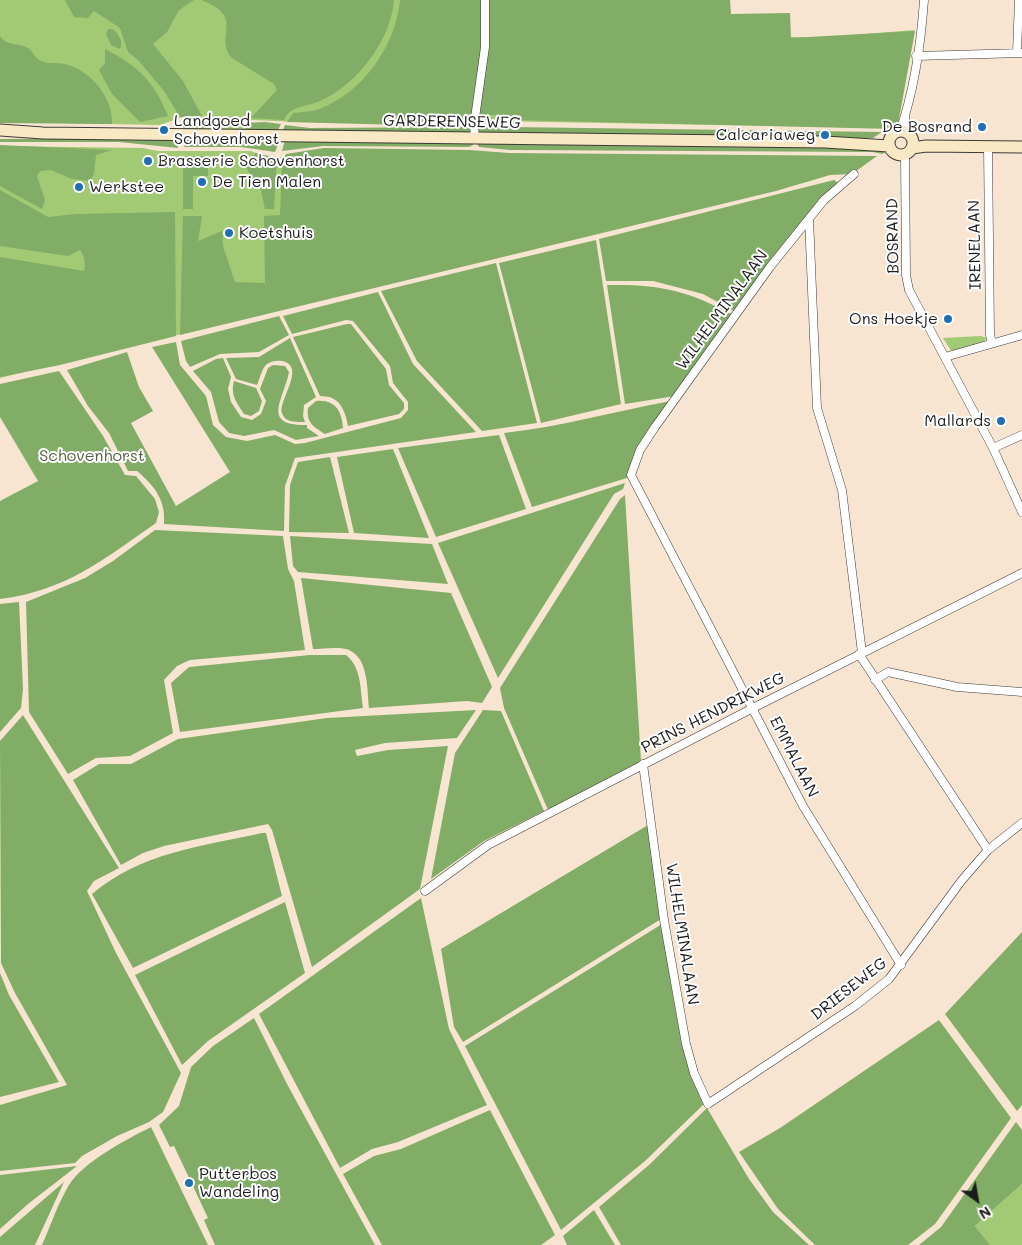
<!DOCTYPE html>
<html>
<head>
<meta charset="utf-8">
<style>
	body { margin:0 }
	#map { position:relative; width:1022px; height:1245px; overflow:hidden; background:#f8e5d1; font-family:Mali,sans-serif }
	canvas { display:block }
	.north { position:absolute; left:952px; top:1175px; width:50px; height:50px; -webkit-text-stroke:4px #fff; paint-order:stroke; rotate:148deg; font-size:14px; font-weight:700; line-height:20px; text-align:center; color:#1c1c1c }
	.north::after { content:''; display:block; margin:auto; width:18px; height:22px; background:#1c1c1c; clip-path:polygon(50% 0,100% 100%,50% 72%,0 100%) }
</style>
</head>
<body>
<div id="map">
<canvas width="1022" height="1245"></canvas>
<div class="north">N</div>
</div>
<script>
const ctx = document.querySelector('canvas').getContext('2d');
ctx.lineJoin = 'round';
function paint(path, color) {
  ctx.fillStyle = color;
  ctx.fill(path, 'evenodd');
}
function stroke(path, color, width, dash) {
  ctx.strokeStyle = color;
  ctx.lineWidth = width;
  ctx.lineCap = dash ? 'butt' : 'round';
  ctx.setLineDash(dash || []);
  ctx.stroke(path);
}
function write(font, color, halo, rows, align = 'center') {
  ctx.font = font + ' Mali,sans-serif';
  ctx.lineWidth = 4;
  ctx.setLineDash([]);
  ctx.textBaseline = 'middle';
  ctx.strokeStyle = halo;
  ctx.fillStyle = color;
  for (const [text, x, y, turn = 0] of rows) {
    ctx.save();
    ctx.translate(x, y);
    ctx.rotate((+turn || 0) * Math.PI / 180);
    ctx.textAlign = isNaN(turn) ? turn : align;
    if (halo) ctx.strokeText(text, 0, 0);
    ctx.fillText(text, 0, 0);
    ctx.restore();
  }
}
const green = new Path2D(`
	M0,0H484L696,37H827L914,30L894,128L487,121L452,124L299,122L182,117L160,125L0,122Z
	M203,122L245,123L246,131H205Z
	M0,146L143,148L158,151H251L264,156L285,157L831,171L810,181L0,378Z
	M981,336L987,338L982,343L952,352L943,338Z
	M1022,1184V1245H990L975,1226Z`);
const forest = new Path2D(`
	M65,0H194L179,10L167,32L153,44L183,81L202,116L180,117L164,91L138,60L128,52L120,28L94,11L88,18L74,17Z
	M201,0H394C391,40 357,85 320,101C306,107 291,105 284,120L251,118L277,90L274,84L232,58C213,36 247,17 201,0Z
	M400,0H483V45L472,124L442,126L287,122L293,113C302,112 311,112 319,109C363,93 396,45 400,0Z
	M487,0H730L731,14L790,13L791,38L915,31L898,124L894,129L512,120C499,114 489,113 476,119Z
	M108,29H113C118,34 124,41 120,49L111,45L106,34Z
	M0,36C8,47 17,42 28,48C32,50 34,56 38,59C45,65 56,62 65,64C90,70 114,98 112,124L0,123Z
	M105,49C138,66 154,81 168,116L140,122L112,94L99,70L105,63Z
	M191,121L203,122L205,131H185L181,122Z
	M265,122L281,124L277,132L246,131L245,123Z
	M285,125L310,128L472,127V130L468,134L282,132Z
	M477,125L510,127L882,132L873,138L815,139L480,135L477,130Z
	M134,138L173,139L177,143L178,148L119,142H0V139Z
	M188,139L274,140L278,145L275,152L241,147H184Z
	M285,140L474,141L473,145L469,147L323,146L282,151Z
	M476,142L835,146L888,151L882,154L873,152L510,150L479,147Z
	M0,145L112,150L96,155L94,174L90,181L72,179L51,170L40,171L37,176L45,200L42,209L0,186Z
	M324,148L470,150L509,153L877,156L852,174L830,175L776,191L180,335L183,216H202L198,241L222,231L223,246L235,282L265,283L264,216L280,215L282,161L286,154Z
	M256,153L277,158L274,209H265L260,185L252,178L245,165Z
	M183,156H208V176H193V209H183Z
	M834,180L837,182L836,186L736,312L703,294L653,281H606L599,239Z
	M0,190L48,217L76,214L175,212L176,336L60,365L0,377V257L84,271C86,264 85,257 80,250L68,256L0,246Z
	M596,240L621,404L541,423L499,263Z
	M496,263L537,423L482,431L417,361L381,291Z
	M607,285C659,284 687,290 733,315L675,396L625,404Z
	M378,292L413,364L476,432L295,458L285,486L284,531L164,524C166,501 155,486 137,471H128L109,433L88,406L67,370L127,352L139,387L153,411L131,423L176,506L230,472L152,347L176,342L180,365L206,396L213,425L226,437L247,441L275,435L295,444L305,443L401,418L408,410V402L393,383L390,366L353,321L346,320L292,334L283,316Z
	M279,316L289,335L259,352L220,354L190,367L186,361L181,341Z
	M347,324H351L386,369L389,385L404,403V409L399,414L348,426C346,416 343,403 332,398C329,396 324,397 320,396L293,337Z
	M290,338L316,397L304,405L303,416L305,422C297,422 285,423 282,413C278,401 307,366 282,361C277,360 271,361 267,364C262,368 260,378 257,385L236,379L226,358L259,357Z
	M223,358L231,377L228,389L231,402L241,417L252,420L261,414L266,401L260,389L268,368L273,365L285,366L289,372C284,399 260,426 307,425V428L319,436L296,440L274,430L244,436L229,433L219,422L211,392L193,371L216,359Z
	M59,371L103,436L125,475L136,476L155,499L159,512L156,523C104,559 66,591 0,599V501L38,481L0,417V384Z
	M234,381L256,388L262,401L259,411L251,416L244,414C237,403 230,395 234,381Z
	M316,401C335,399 342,411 343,428L325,434C314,427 306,423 308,408Z
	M671,401L638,448L627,478L532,507L504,433C560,427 615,411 671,401Z
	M499,435L526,509L436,537L398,448Z
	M393,449L429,538L354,533L337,457Z
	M330,457L349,533L289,532L290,485L298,462Z
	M625,483L623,489L614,494L498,678L438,543Z
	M625,495L641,762L548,810L504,708L500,688L620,499Z
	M155,530L283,536L288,569L294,581L305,650L190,660L177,666L164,680L173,733L130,756L96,758L68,774L29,712L26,602L85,578L113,561Z
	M290,536L432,544L448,584L298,572L293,566Z
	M301,578L451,593L492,687L482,703L467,701L369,708C367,690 369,659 349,650C340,646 323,649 313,649Z
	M19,602L23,689L21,708L0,732V604Z
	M310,655H346C362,668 360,689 363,708L180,732L171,683L189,667Z
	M476,710L457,738L385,743L355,750L357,756L388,750L448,746L420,889L312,967L272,830L268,824L164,846L143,853L121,865L73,780L99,764H131L178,739L327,718Z
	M483,710L501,711L544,811L484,841L431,879L455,753Z
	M23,715L119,868L94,881L87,891L116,953L181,1073L163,1112L149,1122L117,1136L82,1156L75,1163L0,1171V1105L67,1085L15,993L1,963L0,741Z
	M648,825L661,919L463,1042L454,1027L441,949Z
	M262,833H266L282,896L133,968L92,894C140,853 202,846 262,833Z
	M421,898L449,1029L487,1105L398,1142L372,1149L340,1168L259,1014Z
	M285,902L305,973L208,1041L182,1065L135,975Z
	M662,924C672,985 677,1048 704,1104L645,1161L561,1230L465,1046Z
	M1022,932V1105L1017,1111L945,1014Z
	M0,973L9,995L59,1082L0,1097Z
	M254,1018L287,1084L375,1245H215L204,1220L208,1218L174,1146L170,1147L159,1125L179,1106L191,1067L213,1046Z
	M939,1020L1011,1118L935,1224L908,1245H815L778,1209L739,1152L780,1128Z
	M707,1108L749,1179L773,1212L809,1245H621L599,1207L649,1165Z
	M490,1110L555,1235L541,1245H382L343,1174L374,1156L401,1149Z
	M1016,1122L1022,1130V1184L975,1226L990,1245H919L941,1227Z
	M151,1127L208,1245H42C51,1225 58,1203 69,1185C83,1162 127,1139 151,1127Z
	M77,1166L28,1204L0,1229V1175Z
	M64,1182L35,1245H0V1237Z
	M594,1210L615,1245H567L563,1236Z`);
const minor = new Path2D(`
	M1017,53L1019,0
	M916,56L1022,53
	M905,117L907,132
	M900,131C914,91 921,43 924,0
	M475,138L474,125L485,47V0
	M988,147L990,335L992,343
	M905,155L906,275L909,290L993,448L1022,512
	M854,174L824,200L770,267L655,427L640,450L631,475L803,806L901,965
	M809,219L817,408L842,490L862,653
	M945,357L1022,335
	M993,448L1022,435
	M859,654L988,850
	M875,680L888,672L957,687L1022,692
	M643,764L664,920L686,1044L694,1073L708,1104L855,1006L889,979L962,880L988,850L1022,823
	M425,891L488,845L753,708L1022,573`);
const secondary = new Path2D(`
	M0,130L43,133L825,142L889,146
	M889 143a12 12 0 1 1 24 0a12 12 0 1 1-24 0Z
	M912,148L926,146L1022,147`);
const markers = [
	[982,127,5,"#1f6fb2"],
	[164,130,5,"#1f6fb2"],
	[825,135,5,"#1f6fb2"],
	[148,161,5,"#1f6fb2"],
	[202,182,5,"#1f6fb2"],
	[79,187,5,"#1f6fb2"],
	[229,233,5,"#1f6fb2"],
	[948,319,5,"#1f6fb2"],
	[1001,421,5,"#1f6fb2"],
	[189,1183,5,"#1f6fb2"]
];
const poiNames = [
	["Landgoed",174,121],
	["Schovenhorst",174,139],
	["De Bosrand",972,127,"right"],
	["Calcariaweg",815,135,"right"],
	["Brasserie Schovenhorst",158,161],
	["De Tien Malen",212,182],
	["Werkstee",89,187],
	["Koetshuis",239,233],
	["Ons Hoekje",938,319,"right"],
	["Mallards",991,421,"right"],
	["Putterbos",199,1174],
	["Wandeling",199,1192]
];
const streetNames = [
	["GARDERENSEWEG",452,122,1],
	["BOSRAND",893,236,-91],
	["IRENELAAN",975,245,-91],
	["WILHELMINALAAN",722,310,-54],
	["PRINS HENDRIKWEG",713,713,-27],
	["EMMALAAN",794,757,63],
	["WILHELMINALAAN",682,934,81],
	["DRIESEWEG",849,989,-38]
];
const parkNames = [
	["Schovenhorst",92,456]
];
paint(green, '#a2c974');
paint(forest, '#81ad66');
stroke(minor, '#3d3a37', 9);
stroke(secondary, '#3d3a37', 13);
stroke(minor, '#fff', 8);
stroke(secondary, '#f8e8c3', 11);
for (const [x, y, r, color] of markers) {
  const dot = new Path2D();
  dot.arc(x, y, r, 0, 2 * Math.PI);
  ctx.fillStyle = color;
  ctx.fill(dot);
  stroke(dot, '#fff', 2);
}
write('16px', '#1c1c1c', '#fff', poiNames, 'left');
write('16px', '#1c1c1c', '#fff', streetNames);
write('16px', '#52613f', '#fff', parkNames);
</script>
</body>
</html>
